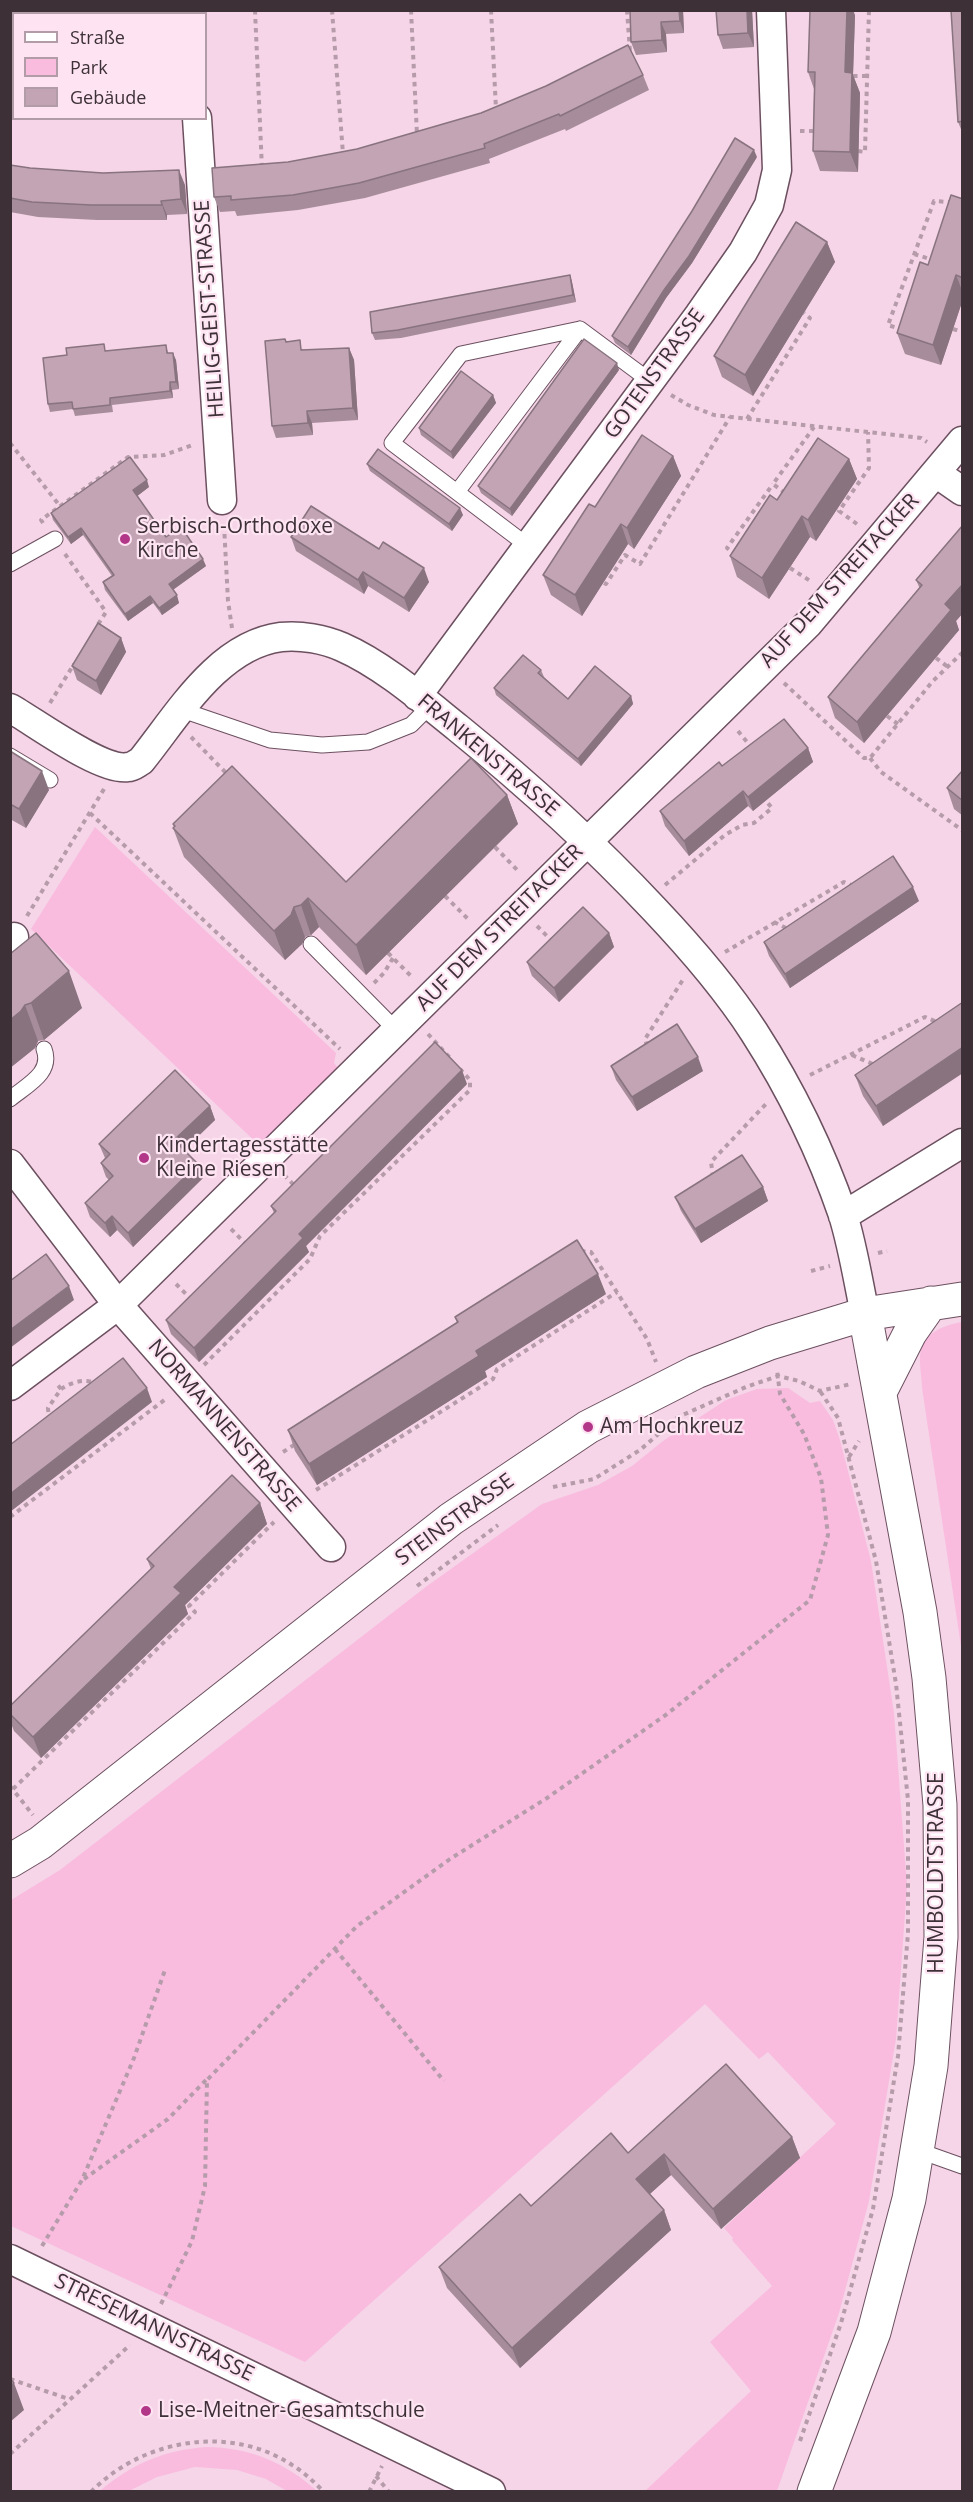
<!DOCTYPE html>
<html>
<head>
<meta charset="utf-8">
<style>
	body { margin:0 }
	#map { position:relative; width:973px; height:2502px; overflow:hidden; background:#f5d5e7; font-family:"Open Sans",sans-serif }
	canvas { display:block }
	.frame { position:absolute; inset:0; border:12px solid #3d3037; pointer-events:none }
	.legend { position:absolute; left:12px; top:12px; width:195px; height:108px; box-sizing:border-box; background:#fee4f2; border:2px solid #b19ca7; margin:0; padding:8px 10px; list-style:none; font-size:18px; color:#3d3037 }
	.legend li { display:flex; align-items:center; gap:12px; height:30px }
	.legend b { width:30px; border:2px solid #b19ca7 }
</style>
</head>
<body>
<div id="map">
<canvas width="973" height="2502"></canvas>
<div class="frame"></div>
<ul class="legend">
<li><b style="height:8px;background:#fff"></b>Straße</li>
<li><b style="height:16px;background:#f9bcdf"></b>Park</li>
<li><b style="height:16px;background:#c2a4b5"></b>Gebäude</li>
</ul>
</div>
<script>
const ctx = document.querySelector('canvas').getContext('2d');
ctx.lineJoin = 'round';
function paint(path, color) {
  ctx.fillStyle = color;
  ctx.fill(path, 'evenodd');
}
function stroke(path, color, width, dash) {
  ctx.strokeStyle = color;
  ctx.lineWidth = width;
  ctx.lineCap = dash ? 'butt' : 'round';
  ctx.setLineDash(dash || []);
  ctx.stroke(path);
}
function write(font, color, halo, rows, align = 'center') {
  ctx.font = font + ' "Open Sans",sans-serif';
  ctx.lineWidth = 4.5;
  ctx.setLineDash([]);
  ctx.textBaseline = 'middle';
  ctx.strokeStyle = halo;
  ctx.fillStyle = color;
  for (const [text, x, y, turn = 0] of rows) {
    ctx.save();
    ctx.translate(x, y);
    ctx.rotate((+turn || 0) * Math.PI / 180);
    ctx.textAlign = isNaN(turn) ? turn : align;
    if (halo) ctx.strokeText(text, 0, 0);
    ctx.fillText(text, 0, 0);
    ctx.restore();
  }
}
const green = new Path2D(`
	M95,827L336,1053L334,1063L339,1069L261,1147L31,929Z
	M962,1322V1646H961L922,1388C922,1377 918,1360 921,1350C926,1331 946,1325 962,1322Z
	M788,1388L810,1403L820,1401L833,1420L840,1440L871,1561L894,1713L907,1886L896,2039L869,2201L839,2313L777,2491H645L751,2391L710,2342L772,2286L732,2240L733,2238L724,2228L836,2124L768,2052L759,2059L705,2004L305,2362L11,2226V1900L60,1870L427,1586L542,1504L598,1485L632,1466L663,1441L726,1400L757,1389Z
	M206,2447C249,2447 286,2463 317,2491H287L266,2479L237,2470L195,2467L157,2477L129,2491H100C131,2464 165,2450 206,2447Z`);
const path = new Path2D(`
	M255,10L262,169
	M332,10L343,154
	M411,10L417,135
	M491,10L496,109
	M627,10L630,52
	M853,76H867
	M800,131H817
	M858,151L865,152L869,10
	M914,254L933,260
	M953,329L962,332
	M903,330L888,325L934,201L962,203
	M671,395L688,405L714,415L921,438L927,442
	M747,419L810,318L804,313
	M10,443L60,506
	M785,493L773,484L814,427
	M43,523L41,520L128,457L164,455L193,445
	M857,524L839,511L869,468L868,432
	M224,525L228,601L232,628
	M65,554L106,612L97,626
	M736,555L727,548L773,484
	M790,568L812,582
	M604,583L606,584L625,555L640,564L730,417
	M936,658L948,667
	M784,683L864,758H870L932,682L962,653
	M50,703L74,664
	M887,716L898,724
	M738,731L752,748
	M191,737L228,775
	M870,758L881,772L962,830
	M90,813L340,1049
	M495,847L519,872
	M665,885L725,835L742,825L754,823L772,808L766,801
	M445,896L470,921
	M27,916L104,789
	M774,922L790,930
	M537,926L553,942
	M725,952L844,882L853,886
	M388,953L413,978
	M374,983L384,973L393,958
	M428,1034L451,1059
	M647,1046L645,1039L684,978
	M852,1055L875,1065
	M810,1075L925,1017L937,1022
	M284,1175L296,1187
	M713,1177L711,1162L766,1104
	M231,1229L247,1245
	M581,1251L591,1252L647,1339L656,1362
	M878,1253L887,1251
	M811,1271L830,1266
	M176,1284L192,1300
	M204,1365L310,1259L320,1236L470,1090V1080L460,1069
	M61,1389C70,1383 84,1378 94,1383
	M49,1421L48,1408L61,1389L56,1383
	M283,1452L297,1443
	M849,1457L859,1441
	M553,1487L594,1479L640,1450L678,1417L746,1387L778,1376L799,1381L820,1391L851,1384
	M316,1490L493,1379L497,1369L617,1292
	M10,1517L167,1398
	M417,1586L498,1525
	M10,1786L33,1815
	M13,1789L195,1612L189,1606L274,1522
	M335,1949L444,2081
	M84,2179L168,2119L206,2080
	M42,2246L82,2180L134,2058L165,1970
	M161,2304L192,2241L205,2186L207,2080L357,1926L450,1859L547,1798L667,1714L810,1600L828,1535L821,1478L804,1434L780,1394L777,1370
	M10,2379L69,2399
	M800,2441L841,2323L873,2209L898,2056L908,1933V1800L896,1684L876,1561L838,1418L820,1391
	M10,2454L130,2345
	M376,2476L389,2492
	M91,2492C142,2439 230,2424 292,2465C304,2472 314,2482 324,2492
	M369,2492L382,2466`);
const lane = new Path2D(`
	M457,492L580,329
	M528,546L392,443L461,354L580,329L650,381
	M10,564L55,539
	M182,710L270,740L322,745L368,742L411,725L430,706
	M10,756L50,780
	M311,944L396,1030
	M10,1099C27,1085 53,1073 44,1049
	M917,2150L962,2166`);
const street = new Path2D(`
	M190,10V14
	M197,118L222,500
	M936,473L962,491
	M417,696L699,315L743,252L769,205L777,170L771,10
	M10,708C35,722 102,772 128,767C133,767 137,763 141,761C178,715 218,645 281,637C301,635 324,639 342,647C383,665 423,700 458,728C527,784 593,844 654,909C690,947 725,987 754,1032C790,1088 821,1151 843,1215C853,1247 858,1281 865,1314
	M10,944L14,937
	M10,1164L118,1305L331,1547
	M843,1216L962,1143
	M10,1386L118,1305L808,624L962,441
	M10,2259L491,2492`);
const secondary = new Path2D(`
	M881,1390L910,1333L931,1303
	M10,1861L40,1843L451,1519L588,1427L696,1372L770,1343L865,1314L962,1299
	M814,2492L874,2332L909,2199L931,2066L941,1937L940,1805L929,1678L920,1612L865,1314`);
const wall = new Path2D(`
	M630,10H683L684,33L666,34L667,52L636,55L631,42Z
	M716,10H752L754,47L723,49L718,35Z
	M963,10V134L958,122Z
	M855,15L853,75L860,93L858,172L820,171L813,151L814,89L808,72Z
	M643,75L649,90L566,131L565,129L489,159L490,163L365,198L298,210L237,216L235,211L220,212L214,197L288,162L357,149Z
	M757,157L692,263L666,298L631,355L615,343L612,336Z
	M10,165L30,168L185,185L187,214L167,215V220H97L38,217L10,212Z
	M963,199V299L941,365L905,354L897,333L928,265Z
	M827,242L835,262L753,396L722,377L714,356Z
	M570,275L572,282L576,302L401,338L375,340L372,333Z
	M285,339L287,342L304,350L349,348L354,360L358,420L312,423L313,435L276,438L272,426Z
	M166,345L168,353L176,360L179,389L172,390L173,398L112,405L113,412L75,416L73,409L50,412L48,404L106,351Z
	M619,370L512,516L481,493L478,486Z
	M493,395L496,403L453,459L421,435L419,428Z
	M673,456L681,476L634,549L628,544L582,616L551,595L543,575L595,507Z
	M849,459L857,479L816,541L810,537L769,599L737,577L730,556L777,500Z
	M367,464L463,515L452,531L370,471Z
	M149,487L137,496L166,537L206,566L173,590L179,603L162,615L153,603L128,621L105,590L103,582L112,576L83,535L71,544L53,520L51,513Z
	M963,525V613L956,621L959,630L864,743L835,718L828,697L920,589L916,580Z
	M291,537L379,549L429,582L409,612L368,586L364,594L296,551Z
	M121,638L126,652L101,695L77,680L72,666Z
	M541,670L544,677L568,699L631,696L633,704L581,766L496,695L494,688Z
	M808,748L813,762L753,811L748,806L689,856L665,826L660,811L722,766Z
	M10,751L49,790L26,828L10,819Z
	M963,770V816L954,809L947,788Z
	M507,795L518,824L366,975L319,927L311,935L305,937L302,944L285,960L184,857L173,828L174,827L173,824L346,882Z
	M919,901L790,988L769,956L764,942Z
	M609,933L614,947L559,1002L532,976L527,962Z
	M10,954L82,1008L44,1040L38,1041L35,1048L10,1068Z
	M963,1002L883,1126L863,1096L855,1075Z
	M611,1066L703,1071L637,1111L616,1080Z
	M467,1084L306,1246L309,1252L199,1362L171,1334L166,1320L274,1213L271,1206Z
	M210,1106L215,1120L184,1150L203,1178L133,1247L117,1230L110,1237L90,1217L85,1203L109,1180L106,1177L101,1163L105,1158L99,1144Z
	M763,1187L768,1201L701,1243L681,1211L675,1197Z
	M606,1294L485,1371L487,1377L317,1485L295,1451L288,1430L457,1323L455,1317Z
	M260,1503L267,1524L185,1605L188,1614L41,1758L14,1731L10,1721V1706L151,1569L147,1559Z
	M792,2137L800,2158L721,2229L671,2175L650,2194L664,2210L671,2230L520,2368L447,2288L439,2267L531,2206L628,2153Z`);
const shadedWall = new Path2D(`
	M679,10H683L684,33L680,21Z
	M747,10H752L754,47L748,33Z
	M847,10H853L855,15L853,75L860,93L858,172L850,152L845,72Z
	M661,22L666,34L667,52L662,40Z
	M754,150L757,157L692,263L666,298L631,355L628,347Z
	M179,170L185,185L187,214L181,199Z
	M161,201L167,215V220L162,205Z
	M827,242L835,262L753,396L745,375Z
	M570,275L572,282L576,302L573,295Z
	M956,275L963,293V299L941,365L933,345Z
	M349,348L354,360L358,420L353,408Z
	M173,353L176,360L179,389L176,382Z
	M617,363L619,370L512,516L510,509Z
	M170,382L172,390L173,398L170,391Z
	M493,395L496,403L453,459L451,452Z
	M307,411L312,423L313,435L308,423Z
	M673,456L681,476L634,549L627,528Z
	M849,459L857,479L816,541L808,520Z
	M147,480L149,487L136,497L133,490Z
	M460,508L463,515L452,531L449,524Z
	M802,516L810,537L769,599L762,578Z
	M621,524L628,544L582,616L575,595Z
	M81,528L83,535L71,544L68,537Z
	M203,559L206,566L171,591L169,584Z
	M424,568L429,582L409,612L404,598Z
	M363,572L368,586L364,594L358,580Z
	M963,584V613L956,621L959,630L864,743L857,722L945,604Z
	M177,595L179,603L162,615L159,608Z
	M150,596L153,603L128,621L125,614Z
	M121,638L126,652L101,695L96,681Z
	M631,696L633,704L581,766L578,759Z
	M808,748L813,762L753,811L748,797Z
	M42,771L49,790L26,828L19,809Z
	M743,791L748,806L689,856L684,841Z
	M507,795L518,824L366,975L356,945Z
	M913,887L919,901L790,988L785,974Z
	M308,898L319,927L311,935L301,905Z
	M294,907L305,937L302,944L285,960L274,931Z
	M609,933L614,947L559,1002L554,988Z
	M69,971L82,1008L44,1040L31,1003Z
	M25,1005L38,1041L35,1048L10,1068V1020Z
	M963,1047V1073L883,1126L876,1106Z
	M698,1057L703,1071L637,1111L632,1097Z
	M462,1070L467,1084L306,1246L309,1252L199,1362L194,1348L299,1234Z
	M210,1106L215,1120L180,1154L174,1140Z
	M198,1164L203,1178L133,1247L128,1233Z
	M763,1187L768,1201L701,1243L695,1229Z
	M112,1216L117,1230L110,1237L105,1223Z
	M598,1274L606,1294L485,1371L487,1377L317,1485L309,1464L476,1351Z
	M69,1286L74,1300L10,1348V1330Z
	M147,1388L152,1402L10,1512V1494Z
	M260,1503L267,1524L185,1605L188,1614L41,1758L33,1737L174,1587Z
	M792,2137L800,2158L721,2229L713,2209Z
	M664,2154L671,2175L643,2200L636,2179Z
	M664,2210L671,2230L520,2368L512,2348Z
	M14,2383L24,2410L10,2422V2386Z`);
const building = new Path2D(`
	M630,10H679L680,21L661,22L662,40L631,42Z
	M716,10H747L748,33L718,35Z
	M810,10H847L845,72L852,73L850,152L813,151L815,72H808Z
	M951,10H963V121L958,122Z
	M628,45L643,75L560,116L559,114L484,144L485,148L359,183L293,195L231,200V196L214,197L212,168L288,162L357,149L481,113L546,86Z
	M735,138L754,150L689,256L664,290L628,347L612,336L692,211Z
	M10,165L30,168L103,173L179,170L181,199L161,201L162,205H91L32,202L10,198Z
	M951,195L963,199V278L956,275L933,345L897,333L920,262L928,265Z
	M796,222L827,242L745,375L714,356Z
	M570,275L573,295L398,330L372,333L370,312Z
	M285,339L286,342L300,340L301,350L349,348L353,408L307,411L308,423L272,426L265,341Z
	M584,339L617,363L510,509L478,486Z
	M104,344L105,351L166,345L167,353H173L176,382H170V391L110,398V405L73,409L72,402L48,404L43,358L67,355L66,348Z
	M461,371L493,395L451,452L419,428Z
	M642,435L673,456L627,528L621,524L575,595L543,575L589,504L595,507Z
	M818,438L849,459L808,520L802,516L762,578L730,556L770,495L777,500Z
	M378,449L460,508L449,524L367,464Z
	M130,457L147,480L133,490L166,537L181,527L203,559L169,584L177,595L159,608L150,596L125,614L103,582L114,575L81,528L68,537L51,513Z
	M311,506L379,549L383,542L424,568L404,598L363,572L358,580L291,537Z
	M963,525V584L945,604L951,610L857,722L828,697L922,585L916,580Z
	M98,623L121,638L96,681L72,666Z
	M523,655L541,670L538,673L568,699L595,666L631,696L578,759L494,688Z
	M784,719L808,748L748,797L743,791L684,841L660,811L719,762L722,766Z
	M10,751L42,771L19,809L10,804Z
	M471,758L507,795L356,945L308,898L301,905L294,907L291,915L274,931L173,828L175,826L173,824L232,766L346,882Z
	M963,770V801L947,788Z
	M893,856L913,887L785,974L764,942Z
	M583,907L609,933L554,988L527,962Z
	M36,933L69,971L31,1003L25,1005L21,1011L10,1020V954Z
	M963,1002V1047L876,1106L855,1075Z
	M677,1024L698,1057L632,1097L611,1066Z
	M435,1042L462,1070L299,1234L303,1238L194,1348L166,1320L276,1211L271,1206Z
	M175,1070L210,1106L174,1140L198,1164L128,1233L112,1216L105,1223L85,1203L113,1176L101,1163L110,1154L99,1144Z
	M742,1155L763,1187L695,1229L675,1197Z
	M577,1240L598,1274L476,1351L479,1356L309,1464L288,1430L458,1322L455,1317Z
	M46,1254L69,1286L10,1330V1281Z
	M123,1358L147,1388L10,1494V1445Z
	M232,1475L260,1503L174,1587L181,1593L33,1737L10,1714V1706L154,1566L147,1559Z
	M726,2064L792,2137L713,2209L664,2154L636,2179L664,2210L512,2348L439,2267L520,2194L531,2206L611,2133L628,2153Z
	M10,2379L14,2383L10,2386Z`);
const markers = [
	[125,539,6,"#b23789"],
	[144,1158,6,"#b23789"],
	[588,1427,6,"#b23789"],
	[146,2411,6,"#b23789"]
];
const streetNames = [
	["HEILIG-GEIST-STRASSE",210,309,-94],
	["GOTENSTRASSE",655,374,-54],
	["AUF DEM STREITACKER",840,581,-48],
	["FRANKENSTRASSE",488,756,40],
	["AUF DEM STREITACKER",500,928,-45],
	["NORMANNENSTRASSE",224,1426,49],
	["STEINSTRASSE",455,1520,-36],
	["HUMBOLDTSTRASSE",937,1873,-90],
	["STRESEMANNSTRASSE",154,2328,26]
];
const poiNames = [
	["Serbisch-Orthodoxe",137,527],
	["Kirche",137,551],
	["Kindertagesstätte",156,1146],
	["Kleine Riesen",156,1170],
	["Am Hochkreuz",600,1427],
	["Lise-Meitner-Gesamtschule",158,2411]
];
paint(green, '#f9bcdf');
stroke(lane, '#6c5060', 17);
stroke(street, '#6c5060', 31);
stroke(secondary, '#6c5060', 35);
stroke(path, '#b69cab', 4, [4.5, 4.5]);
stroke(lane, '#fff', 15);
stroke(street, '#fff', 28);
stroke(secondary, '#fff', 33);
paint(wall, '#a78d9c');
paint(shadedWall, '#88737f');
paint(building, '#c2a4b5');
stroke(building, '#88737f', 1.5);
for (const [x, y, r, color] of markers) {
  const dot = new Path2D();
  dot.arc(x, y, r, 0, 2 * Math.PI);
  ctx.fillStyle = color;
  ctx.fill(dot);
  stroke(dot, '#fee4f2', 2);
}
write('21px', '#3d3037', '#fee4f2', streetNames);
write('21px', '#3d3037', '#fee4f2', poiNames, 'left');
</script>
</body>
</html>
